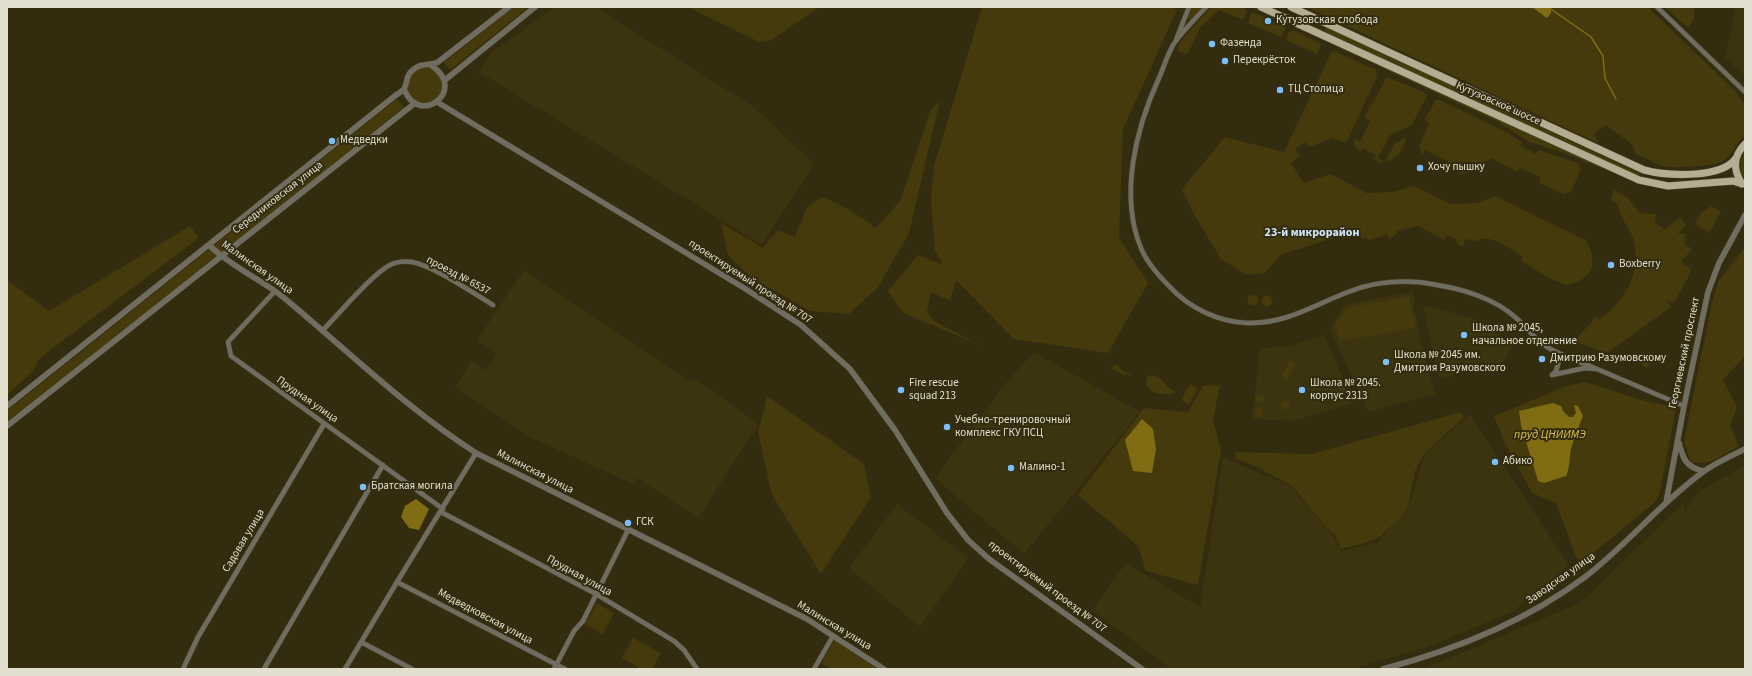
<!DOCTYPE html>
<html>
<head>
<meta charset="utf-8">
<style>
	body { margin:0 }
	#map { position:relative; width:1752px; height:676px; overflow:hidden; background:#332c0f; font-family:"Source Sans 3",sans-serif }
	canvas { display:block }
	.frame { position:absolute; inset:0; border:8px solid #e3dfce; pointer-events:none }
</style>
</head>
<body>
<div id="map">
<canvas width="1752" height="676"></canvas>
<div class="frame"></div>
</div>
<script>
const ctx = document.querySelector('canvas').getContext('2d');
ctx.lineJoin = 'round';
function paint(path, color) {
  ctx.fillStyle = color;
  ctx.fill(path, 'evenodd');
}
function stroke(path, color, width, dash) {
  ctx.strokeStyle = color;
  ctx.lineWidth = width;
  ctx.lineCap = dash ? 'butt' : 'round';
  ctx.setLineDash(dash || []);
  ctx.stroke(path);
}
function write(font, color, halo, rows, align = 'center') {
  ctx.font = font + ' "Source Sans 3",sans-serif';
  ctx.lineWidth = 4;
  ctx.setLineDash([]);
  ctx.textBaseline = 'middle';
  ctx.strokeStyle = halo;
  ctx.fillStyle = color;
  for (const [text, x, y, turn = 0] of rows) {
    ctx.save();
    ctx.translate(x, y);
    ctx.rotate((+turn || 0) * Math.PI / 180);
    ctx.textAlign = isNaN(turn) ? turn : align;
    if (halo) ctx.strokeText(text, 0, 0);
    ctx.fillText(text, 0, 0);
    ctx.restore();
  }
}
const built = new Path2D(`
	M554,7H595L754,107L814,164L762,245L479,72L490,54Z
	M1736,7H1745V76L1725,57Z
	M524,270L689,381L695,379L759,424L698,518L637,478L633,484L530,437L455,387L472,360L486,370L497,354L477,340Z
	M1413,292L1415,301L1413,306L1419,328L1418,330L1435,394L1368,412L1330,329L1345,304Z
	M1423,306L1444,310L1486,323L1512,347L1503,362L1439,379Z
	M1324,335L1354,403L1293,421L1252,419L1260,349L1293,345Z
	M1034,352L1140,412L1024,554L935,478L1003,386Z
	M1470,414L1569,566L1512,612L1425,648L1350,669H1171L1092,610L1126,563L1200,607L1223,457L1290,486L1332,534L1341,551L1378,542L1408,508L1425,454Z
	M1745,466L1744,669H1423L1580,603L1684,502L1685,512L1699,491Z
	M897,504L968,558L920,627L849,568Z`);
const green = new Path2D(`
	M514,7H529L450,70L444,62Z
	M688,7H819L772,40L759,42Z
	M982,7H1172L1177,10L1123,129L1119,237L1148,283L1108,353L1014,339L956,280L950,301L931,292L927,311L934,321L980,345L903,313L888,291L918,255L943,265L935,251L931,201L934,166Z
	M1191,7H1202L1189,21L1187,18Z
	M1211,7H1243L1247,11L1243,20L1219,10L1200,28L1188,53L1186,54L1177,51L1180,42Z
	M1252,7H1257L1623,177L1567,154L1527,141L1498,122Z
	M1306,7H1648L1735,91L1745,105V135C1736,142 1732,156 1723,161C1713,166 1679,168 1667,167C1657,165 1645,158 1636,154L1632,144L1606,125L1594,134L1598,140V143Z
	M1665,7H1694V19L1689,27L1682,23Z
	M1252,12L1286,27L1281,37L1248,23Z
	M1328,28L1641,174L1638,176L1325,33V29Z
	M1293,30L1321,44L1317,54L1286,40L1289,32Z
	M1334,51L1376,70L1377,77L1346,143L1332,138L1310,147L1305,142L1295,149L1300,155L1291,163L1304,183L1331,174L1366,193L1392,192L1414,186L1451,204L1477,203L1495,196L1585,240C1595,253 1597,273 1579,281C1574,283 1569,285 1564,284C1550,280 1535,269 1522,262V256C1509,249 1491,233 1477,241L1465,239L1463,247L1458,245L1456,239L1447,235L1444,240L1418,226L1397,231V234L1389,239L1387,234L1371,240L1346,234L1280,255L1265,273L1247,275L1221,259L1195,216L1182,189L1225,137L1284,152L1331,53Z
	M407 85a18 18 0 1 1 36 0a18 18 0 1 1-36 0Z
	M1387,77L1424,92L1427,96L1412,125L1390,135L1378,158L1385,162L1394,144L1407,137C1401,152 1398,159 1381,163L1374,159L1376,155L1362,148L1360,152L1354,145V139L1360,142L1370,121L1364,118Z
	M397,99L404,107L7,424V411Z
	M940,100L909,233L878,287L849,314L810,311L752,278L728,255L721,223L763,248L778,230L795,237L807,207L823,197L850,210L876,228L900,201L930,112Z
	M1436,100H1440L1508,133L1522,142L1520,146L1536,154L1539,150L1578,163L1580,170L1572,191L1563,194L1540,183V177L1520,168L1518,172L1496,161L1494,158L1480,163L1481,166L1462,174L1451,169L1453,164L1425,150L1423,155L1419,147L1429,123L1424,120Z
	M1745,151V180C1738,170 1739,160 1745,151Z
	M1614,190L1628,198L1640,213L1656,214L1655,223L1665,229L1680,217L1686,225L1678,234H1685V244L1692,249L1681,262L1690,268L1691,272L1675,301L1672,302L1666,300L1671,307L1607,353L1578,343V337L1597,316L1599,320C1625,300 1643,273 1633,238C1629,226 1619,218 1618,205L1611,200Z
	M1711,206L1721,212L1709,233L1695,224L1701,214Z
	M190,226L199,238L40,358L33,371L7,395V280L49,311Z
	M1745,247V356L1723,380L1737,407L1730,426L1739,446C1725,454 1708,467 1691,462L1688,455L1684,441L1712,303L1718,282Z
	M1247.5 300a5.5 5.5 0 1 1 11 0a5.5 5.5 0 1 1-11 0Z
	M1261.5 301a5.5 5.5 0 1 1 11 0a5.5 5.5 0 1 1-11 0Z
	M1409,296L1416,328L1340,341L1334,325L1347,308Z
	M1648,353L1653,356L1647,368L1641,365Z
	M1290,361L1296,364L1287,380L1281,377Z
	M1116,364L1123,371L1134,376L1122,374L1111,368Z
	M1153,375C1164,377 1165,390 1178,392C1166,396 1150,396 1146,382L1148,376Z
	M1585,382L1642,400L1676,408L1659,496L1654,503L1581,563L1576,557L1556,503L1532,493L1504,441L1494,416L1567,386Z
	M1344,383L1348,393L1342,395L1338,386Z
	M1190,384L1198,388L1189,405L1181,400Z
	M1220,385L1213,420L1221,451L1198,585L1146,571L1138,546L1078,495L1144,408L1188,412L1203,386Z
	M1255.5 399a4.5 4.5 0 1 1 9 0a4.5 4.5 0 1 1-9 0Z
	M767,396L864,464L871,497L821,574L772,495L758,432Z
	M1280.5 405a4.5 4.5 0 1 1 9 0a4.5 4.5 0 1 1-9 0Z
	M1254.5 412a4.5 4.5 0 1 1 9 0a4.5 4.5 0 1 1-9 0Z
	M1461,412L1464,417L1424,454L1415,471L1408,507L1398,520L1381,536L1365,543L1341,549L1335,535L1325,526L1292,486L1259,468L1236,459L1235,452L1312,454Z
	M597,603L614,613L603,634L585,624Z
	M633,638L661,653L652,669H641L622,658Z
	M835,640L878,669H832L821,663Z`);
const water = new Path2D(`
	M1532,7H1551V13L1547,18Z
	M1553,403L1561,406L1563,411L1569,417H1573L1576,413L1574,405L1578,406L1583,416C1579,426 1574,437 1571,449C1569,458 1570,467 1566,476L1544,483L1538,481L1521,425L1519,411Z
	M1142,419L1153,429L1156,449L1152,473L1133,471L1125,440Z
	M416,499L429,509L419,530L409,528L401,517L405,506Z`);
const stream = new Path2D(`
	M1548,7L1591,37L1603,56L1605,78L1616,99`);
const minor = new Path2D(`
	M1206,7C1196,18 1184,30 1175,42C1168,52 1164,67 1159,78C1136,128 1119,195 1141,248C1147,263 1158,275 1169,286C1189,308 1218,322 1248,323C1286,324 1314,305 1348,292C1376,281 1407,279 1437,285C1463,289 1495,299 1515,317C1527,327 1534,339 1547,347C1562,356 1580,362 1597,369
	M1657,7L1745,92
	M1176,40L1189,7
	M275,291L228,342L231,356L443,509
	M322,331C338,315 371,275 390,265C396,262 405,261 412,262C434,266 473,293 493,305
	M1552,375L1585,368L1597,369L1684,406
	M1552,375L1556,371L1559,361L1554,352
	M441,512L596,594L674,641L684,650L697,669
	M397,582L565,669
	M361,642L412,669
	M183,669L198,637L324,424
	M264,669L383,465
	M345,669L397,582L476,453
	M554,669L574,631L583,621L628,530
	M814,669L833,636`);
const tertiary = new Path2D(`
	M445,80L535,7
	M404,89C419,128 468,90 432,66
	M437,102L744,288L801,325L850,369L895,430L947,513L968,540L989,559L1142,669
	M209,245C230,266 259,278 283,297C347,350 406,408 476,453L807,619L884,669
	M7,406L396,95C398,94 402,91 404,89C409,80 404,75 417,67C424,63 431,66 438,62L509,7
	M7,426L415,103
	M1679,443C1683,459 1686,467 1703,471
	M1666,503L1684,406L1708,292L1719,263L1745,215
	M1383,669C1455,650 1525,622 1585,577C1627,545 1660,503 1703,472C1715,463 1731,456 1745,449`);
const primary = new Path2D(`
	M1261,7L1639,180L1668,186L1733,181L1742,184
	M1291,7L1644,170C1667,176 1722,179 1736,158
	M1742,184C1733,170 1733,156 1745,144`);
const markers = [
	[1268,21,4,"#7bbef8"],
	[1212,44,4,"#7bbef8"],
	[1225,61,4,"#7bbef8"],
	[1280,90,4,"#7bbef8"],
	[332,141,4,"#7bbef8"],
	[1420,168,4,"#7bbef8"],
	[1611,265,4,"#7bbef8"],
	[1464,335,4,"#7bbef8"],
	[1542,359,4,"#7bbef8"],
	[1386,362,4,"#7bbef8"],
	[901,390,4,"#7bbef8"],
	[1302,390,4,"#7bbef8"],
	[947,427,4,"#7bbef8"],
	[1495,462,4,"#7bbef8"],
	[1011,468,4,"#7bbef8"],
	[363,487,4,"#7bbef8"],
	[628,523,4,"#7bbef8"]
];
const poiNames = [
	["Кутузовская слобода",1276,21],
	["Фазенда",1220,44],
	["Перекрёсток",1233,61],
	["ТЦ Столица",1288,90],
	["Медведки",340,141],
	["Хочу пышку",1428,168],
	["Boxberry",1619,265],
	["Школа № 2045,",1472,329],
	["начальное отделение",1472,342],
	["Школа № 2045 им.",1394,356],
	["Дмитрия Разумовского",1394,369],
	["Дмитрию Разумовскому",1550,359],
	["Fire rescue",909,384],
	["squad 213",909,397],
	["Школа № 2045.",1310,384],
	["корпус 2313",1310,397],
	["Учебно-тренировочный",955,421],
	["комплекс ГКУ ПСЦ",955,434],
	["Абико",1503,462],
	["Малино-1",1019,468],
	["Братская могила",371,487],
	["ГСК",636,523]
];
const streetNames = [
	["Кутузовское шоссе",1498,104,24],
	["Середниковская улица",278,198,-38],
	["Малинская улица",257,268,35],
	["проезд № 6537",458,276,28],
	["проектируемый проезд № 707",750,282,33],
	["Георгиевский проспект",1685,353,-78],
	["Прудная улица",307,400,35],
	["Малинская улица",535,472,27],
	["Садовая улица",244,541,-59],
	["Прудная улица",579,576,29],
	["Заводская улица",1561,579,-35],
	["проектируемый проезд № 707",1047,587,37],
	["Медведковская улица",485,617,28],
	["Малинская улица",834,626,31]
];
const neighbourhoodNames = [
	["23-й микрорайон",1312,233]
];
const waterNames = [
	["пруд ЦНИИМЭ",1550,435]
];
paint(built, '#3c340e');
paint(green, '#453a0c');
paint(water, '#806d13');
stroke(stream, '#806d13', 1.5);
stroke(minor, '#4f492e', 5.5);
stroke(tertiary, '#4f492e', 6);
stroke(primary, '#4f492e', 8);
stroke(minor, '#706d60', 4.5);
stroke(tertiary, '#706d60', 5.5);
stroke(primary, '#b4ad92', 7);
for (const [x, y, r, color] of markers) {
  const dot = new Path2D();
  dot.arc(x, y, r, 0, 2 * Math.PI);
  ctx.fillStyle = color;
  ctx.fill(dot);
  stroke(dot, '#332c0f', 1.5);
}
write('11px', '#e3dfce', '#332c0f', poiNames, 'left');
write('11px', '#e3dfce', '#332c0f', streetNames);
write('bold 12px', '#cde6fc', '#332c0f', neighbourhoodNames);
write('italic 12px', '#dac04f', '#332c0f', waterNames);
</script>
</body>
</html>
